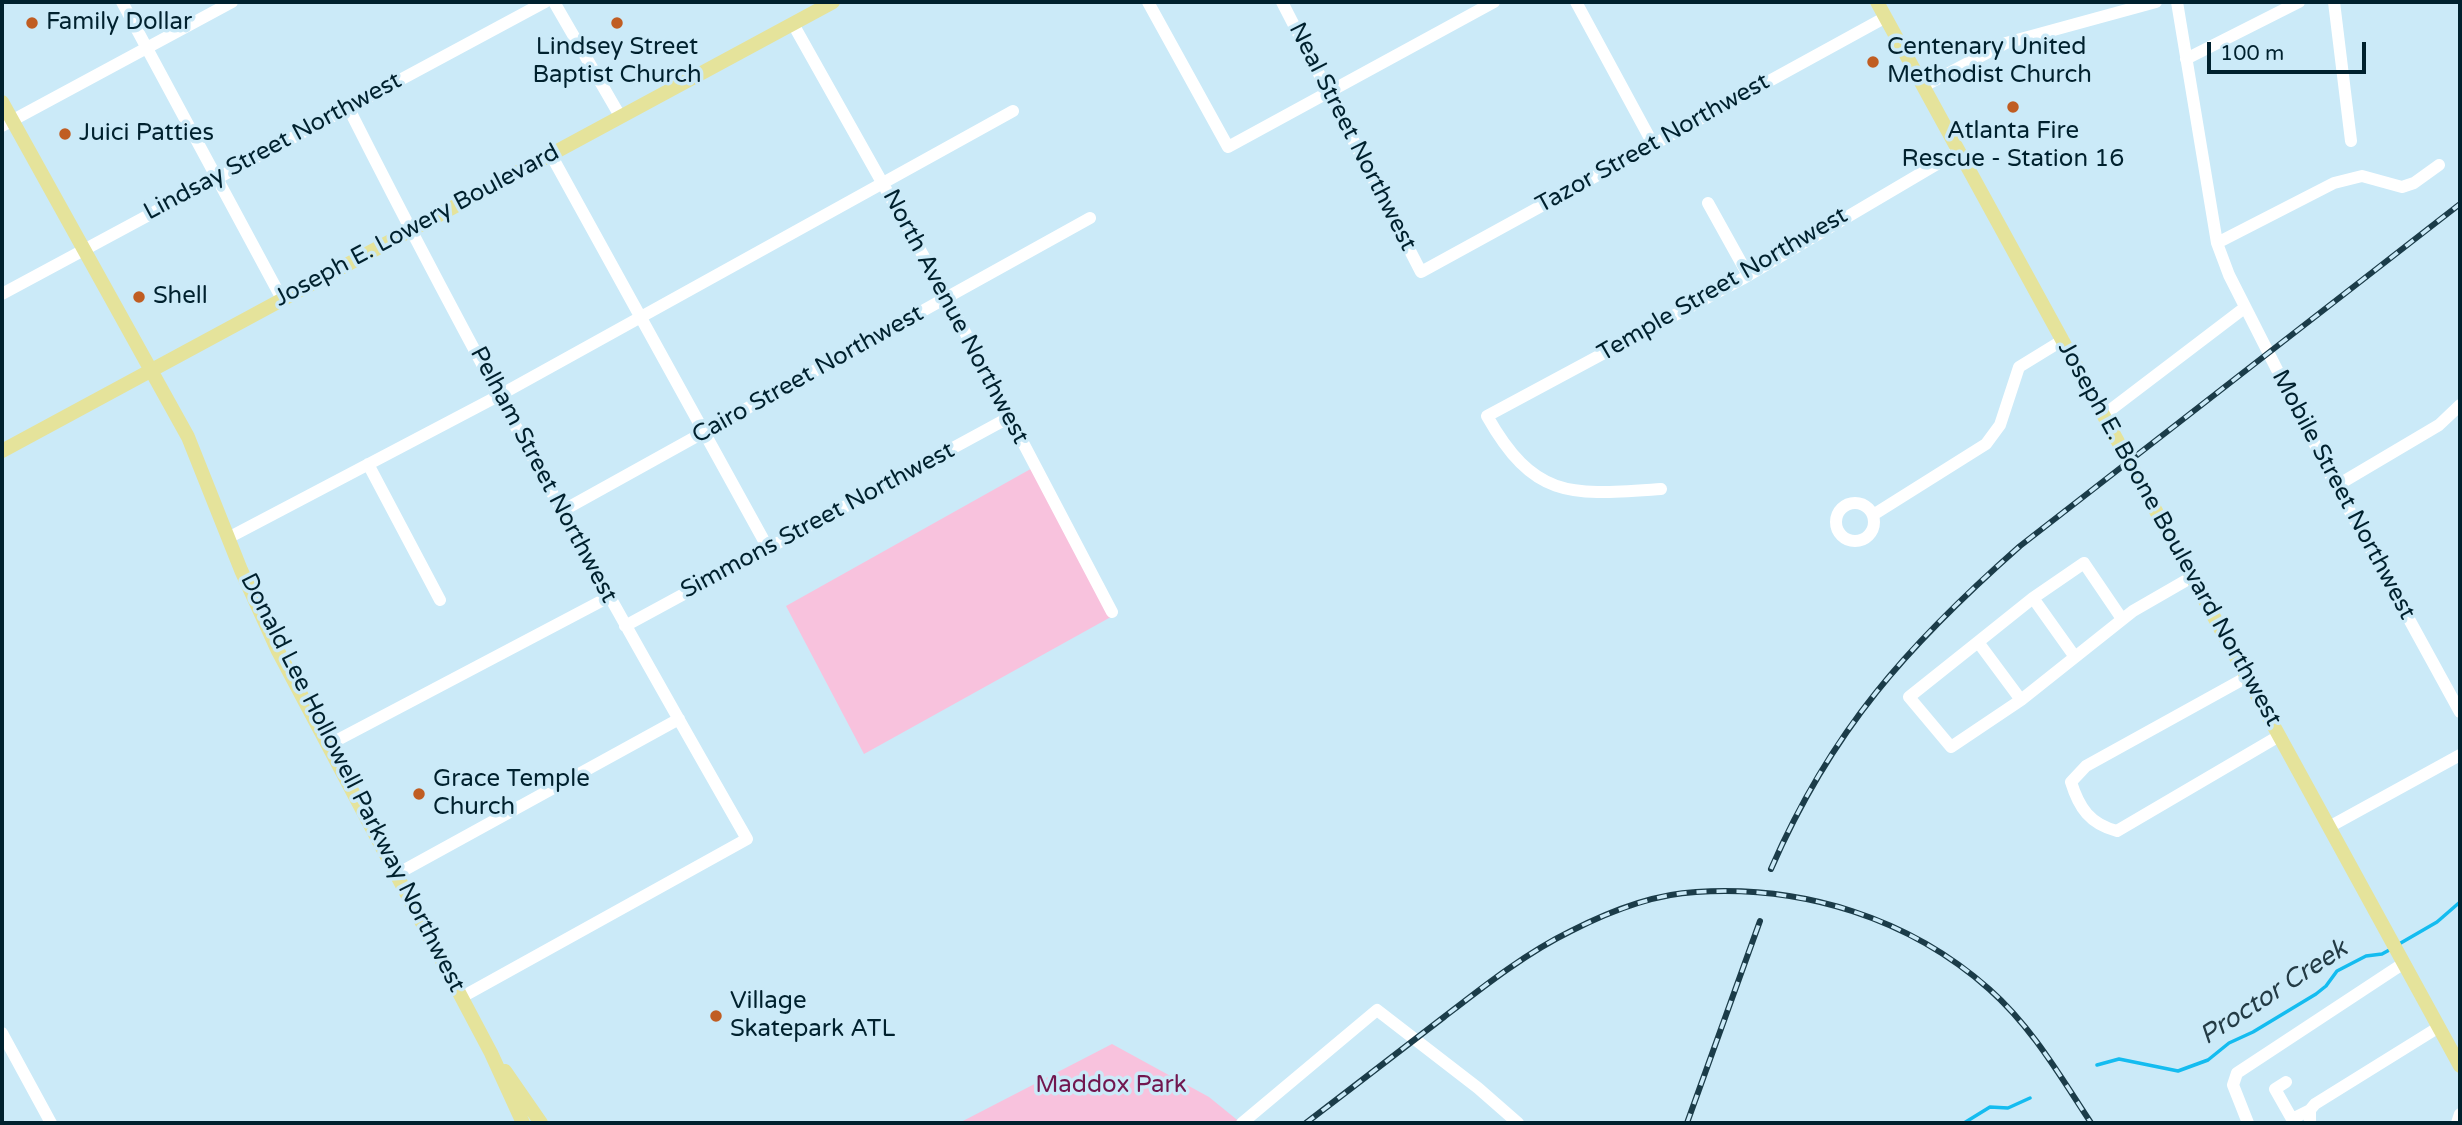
<!DOCTYPE html>
<html>
<head>
<meta charset="utf-8">
<style>
	body { margin:0 }
	#map { position:relative; width:2462px; height:1125px; overflow:hidden; background:#cbeaf8; font-family:"Varela Round",sans-serif }
	canvas { display:block }
	.frame { position:absolute; inset:0; border:4px solid #00212e; pointer-events:none }
	.scale { position:absolute; left:2207px; top:42px; width:159px; height:32px; box-sizing:border-box; border:4px solid #00212e; border-top:0; padding-left:9px; font-size:21px; line-height:24px; white-space:nowrap; color:#00212e; -webkit-text-stroke:5px #cbeaf8; paint-order:stroke }
</style>
</head>
<body>
<div id="map">
<canvas width="2462" height="1125"></canvas>
<div class="frame"></div>
<div class="scale">100 m</div>
</div>
<script>
const ctx = document.querySelector('canvas').getContext('2d');
ctx.lineJoin = 'round';
function paint(path, color) {
  ctx.fillStyle = color;
  ctx.fill(path, 'evenodd');
}
function stroke(path, color, width, dash) {
  ctx.strokeStyle = color;
  ctx.lineWidth = width;
  ctx.lineCap = dash ? 'butt' : 'round';
  ctx.setLineDash(dash || []);
  ctx.stroke(path);
}
function write(font, color, halo, rows, align = 'center') {
  ctx.font = font + ' "Varela Round",sans-serif';
  ctx.lineWidth = 7;
  ctx.setLineDash([]);
  ctx.textBaseline = 'middle';
  ctx.strokeStyle = halo;
  ctx.fillStyle = color;
  for (const [text, x, y, turn = 0] of rows) {
    ctx.save();
    ctx.translate(x, y);
    ctx.rotate((+turn || 0) * Math.PI / 180);
    ctx.textAlign = isNaN(turn) ? turn : align;
    if (halo) ctx.strokeText(text, 0, 0);
    ctx.fillText(text, 0, 0);
    ctx.restore();
  }
}
const green = new Path2D(`
	M1036,466L1118,613L864,754L786,606Z
	M1112,1044L1209,1097L1241,1123H959Z`);
const stream = new Path2D(`
	M2399,944L2437,922L2460,902
	M2097,1065L2119,1059L2178,1071L2208,1060L2229,1043L2253,1032L2316,994L2326,986L2337,971L2366,956L2382,954L2393,948
	M1964,1123L1990,1107L2008,1108L2030,1098`);
const minor = new Path2D(`
	M122,2L282,299
	M554,2L620,116
	M1148,2L1228,147L1494,2
	M1282,2L1421,272L1886,17
	M1576,2L1653,144
	M2177,2L2217,243L2229,275L2336,486L2460,712
	M2334,2L2351,141
	M793,24L947,298L1112,612
	M2186,59L2299,2
	M1924,86L2006,43L2156,2
	M348,107C473,355 609,598 747,839L462,997
	M2,126L232,2
	M550,153L768,548
	M1708,203L1748,275
	M2217,243L2334,183L2362,176L2402,187L2414,183L2439,165
	M2,294L545,2
	M2105,414L2243,309
	M368,464L440,600
	M2336,486L2439,425L2460,405
	M1661,489C1572,495 1535,501 1487,416L1742,279L1959,151
	M1836 522a19 19 0 1 1 38 0a19 19 0 1 1-38 0Z
	M562,511L1090,218
	M1873,515L1986,444L2000,425L2019,367L2063,340
	M228,538L500,395L1013,111
	M625,626L1010,417
	M1978,642L1909,697L1951,747L2021,700L2133,611L2192,577
	M2075,657L2033,598L2084,563L2122,619
	M2247,677L2086,766L2071,782C2079,808 2090,824 2117,831L2279,736
	M2021,700L1978,642L2033,598
	M328,745L609,597
	M2329,827L2460,755
	M397,874L679,719
	M2,1033L51,1123
	M2286,1082L2275,1089L2292,1119L2310,1110
	M1242,1123L1377,1010L1478,1088L1518,1123
	M2248,1123L2233,1085L2237,1073L2404,963
	M2310,1123V1110L2315,1104L2439,1027
	M2457,1123L2460,1114`);
const major = new Path2D(`
	M1877,2L2460,1066
	M2,102L188,437L241,570L278,651L491,1053L523,1123
	M2,451L833,2
	M505,1071L541,1123`);
const rail = new Path2D(`
	M1771,869C1832,729 1908,645 2020,546L2460,204
	M1306,1123C1352,1088 1398,1052 1444,1017C1484,986 1526,953 1571,931C1608,912 1655,894 1696,892C1803,885 1909,918 1989,989C2032,1027 2060,1076 2091,1123
	M1687,1123L1760,921`);
const markers = [
	[32,23,7,"#c05d22"],
	[617,23,7,"#c05d22"],
	[1873,62,7,"#c05d22"],
	[2013,107,7,"#c05d22"],
	[65,134,7,"#c05d22"],
	[139,297,7,"#c05d22"],
	[419,794,7,"#c05d22"],
	[716,1016,7,"#c05d22"]
];
const poiNames = [
	["Family Dollar",46,23],
	["Lindsey Street",617,48,"center"],
	["Baptist Church",617,76,"center"],
	["Centenary United",1887,48],
	["Methodist Church",1887,76],
	["Atlanta Fire",2013,132,"center"],
	["Rescue - Station 16",2013,160,"center"],
	["Juici Patties",79,134],
	["Shell",153,297],
	["Grace Temple",433,780],
	["Church",433,808],
	["Village",730,1002],
	["Skatepark ATL",730,1030]
];
const streetNames = [
	["Neal Street Northwest",1352,137,63],
	["Tazor Street Northwest",1653,144,-29],
	["Lindsay Street Northwest",273,147,-28],
	["Joseph E. Lowery Boulevard",417,226,-28],
	["Temple Street Northwest",1723,285,-30],
	["North Avenue Northwest",955,317,62],
	["Cairo Street Northwest",808,375,-29],
	["Pelham Street Northwest",543,475,62],
	["Mobile Street Northwest",2343,495,62],
	["Simmons Street Northwest",818,521,-28],
	["Joseph E. Boone Boulevard Northwest",2169,534,61],
	["Donald Lee Hollowell Parkway Northwest",352,783,63]
];
const parkNames = [
	["Maddox Park",1111,1086]
];
const waterNames = [
	["Proctor Creek",2274,993,-33]
];
paint(green, '#f8c2dd');
stroke(stream, '#14bcf0', 3.5);
stroke(minor, '#fff', 12);
stroke(major, '#e5e39b', 14);
stroke(rail, '#1b3c49', 6);
stroke(rail, '#cbeaf8', 3.5, [10]);
for (const [x, y, r, color] of markers) {
  const dot = new Path2D();
  dot.arc(x, y, r, 0, 2 * Math.PI);
  ctx.fillStyle = color;
  ctx.fill(dot);
  stroke(dot, '#cbeaf8', 2.5);
}
write('24px', '#00212e', '#cbeaf8', poiNames, 'left');
write('24px', '#00212e', '#cbeaf8', streetNames);
write('24px', '#71164f', '#cbeaf8', parkNames);
write('italic 26px', '#233b45', '#cbeaf8', waterNames);
</script>
</body>
</html>
